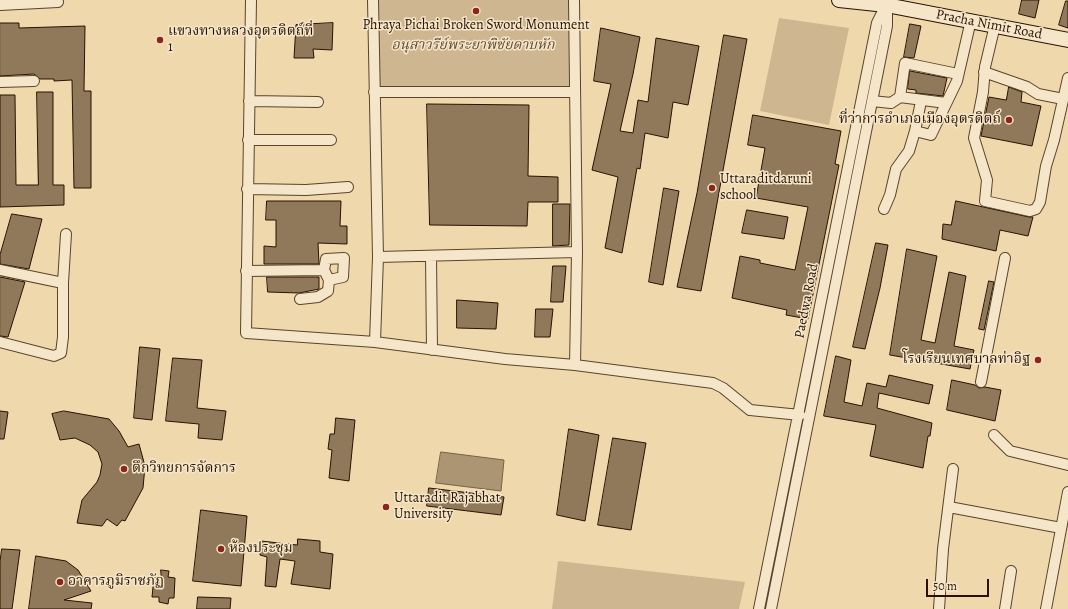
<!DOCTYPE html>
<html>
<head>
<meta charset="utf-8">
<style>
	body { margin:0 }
	#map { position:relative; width:1068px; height:609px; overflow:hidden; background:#f0d8ad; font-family:Alegreya,serif }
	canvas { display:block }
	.scale { position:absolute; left:926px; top:579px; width:63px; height:18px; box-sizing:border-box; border:2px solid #271200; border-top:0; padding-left:5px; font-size:12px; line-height:14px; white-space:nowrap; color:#271200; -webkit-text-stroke:3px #f5e6ca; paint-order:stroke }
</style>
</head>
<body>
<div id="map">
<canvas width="1068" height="609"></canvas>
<div class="scale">50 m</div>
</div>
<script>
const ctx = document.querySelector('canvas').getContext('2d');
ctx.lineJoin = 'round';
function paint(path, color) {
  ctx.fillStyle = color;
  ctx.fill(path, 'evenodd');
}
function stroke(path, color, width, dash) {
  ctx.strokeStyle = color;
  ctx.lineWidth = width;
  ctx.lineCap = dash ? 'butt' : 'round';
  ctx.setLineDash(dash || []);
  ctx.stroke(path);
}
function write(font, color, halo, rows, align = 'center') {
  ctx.font = font + ' Alegreya,"Noto Serif Thai",serif';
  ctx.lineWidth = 3;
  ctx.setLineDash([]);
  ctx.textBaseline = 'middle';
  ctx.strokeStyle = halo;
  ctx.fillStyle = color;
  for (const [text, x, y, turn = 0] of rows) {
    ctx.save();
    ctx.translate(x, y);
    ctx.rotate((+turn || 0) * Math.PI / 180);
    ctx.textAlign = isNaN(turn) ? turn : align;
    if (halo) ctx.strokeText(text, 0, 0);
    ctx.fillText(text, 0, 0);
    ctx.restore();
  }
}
const green = new Path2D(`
	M373,0H574V92H374Z
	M779,18L849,28L829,125L760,111Z
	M558,561L719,579L745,582L739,609H552Z`);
const water = new Path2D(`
	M441,452L504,460L501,491L436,483Z`);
const building = new Path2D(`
	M1022,0H1039L1035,18L1019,14Z
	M1066,1H1068V28L1059,25Z
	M0,23H19V28L85,26L84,91H91V188H74L72,80L54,81V79H40L34,74L0,76Z
	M333,23L332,50L313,49L314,58H294L296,25Z
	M910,24L921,26L914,58L904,57Z
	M601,28L640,37L633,74L620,131L633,133L638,100L648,102L656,38L699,46L688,105L673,102L668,138L645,133L640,169L637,168L622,253L605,248L618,177L592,170L611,84L594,81Z
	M724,35L747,39L701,291L677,287L697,193Z
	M910,71L947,78L943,96L916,93V90L908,89Z
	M1009,87L1022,92L1021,102L1041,106L1032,146L981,136L989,97L1006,100Z
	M37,92H53V185H64V205L0,207V95H15L16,185H38Z
	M427,104L529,105L528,176L558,177V202H528L527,226L430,225Z
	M753,115L841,131L835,164L839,165L808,319L786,315L787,310L732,298L740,256L760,260V263L795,270L808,207L756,198L765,148L748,145Z
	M664,188L679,191L663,285L649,282Z
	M267,201H341L340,226H347V244L318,243L319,264H264V246L276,247V220H266Z
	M956,201L1029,217H1033L1028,236L1000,230L996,251L942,239L943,224L951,225Z
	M553,204H570L569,245L553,246Z
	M747,210L788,217L784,239L742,233Z
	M12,214L42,219L29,269L0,264V255Z
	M876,243L888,245L880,288L865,349L853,347Z
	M907,249L937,256L921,340L935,343L949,272L966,276L954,346L974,350L970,369L890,355Z
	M553,266H566L563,302H551Z
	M0,277L25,282L8,337L0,336Z
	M267,277H319V289L299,293L268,292Z
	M989,281L994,282L984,330L979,329Z
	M457,300L498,303L496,329L457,328Z
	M536,309H553L550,337H535Z
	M140,347L160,349L152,420L134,418Z
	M836,356L851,360L844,402L862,406L867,383L886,387L889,375L933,385L929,404L879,393L877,408L932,423L930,436H928L923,468L870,456L876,425L824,416Z
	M173,358L202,360L197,408L226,411L222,440L198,438L199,424L166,421Z
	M952,380L975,385L979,388L985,387L1001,390L995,421L947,410Z
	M0,411L8,412L4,439H0Z
	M64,411L109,419L119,431L128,447L139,444L145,466L143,488L125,521L122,520L117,526L107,519L102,526L77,523L82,500L97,482L100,475L102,464L98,452L90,445L75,438L60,440L52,414Z
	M336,418L355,420L349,481L329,478L332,450L328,449L330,434H334Z
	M569,429L599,435L585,521L557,515Z
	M613,438L646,443L631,530L598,525Z
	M429,488L504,497L501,515L427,506Z
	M201,510L247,516L241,586L193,581Z
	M298,539L320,541V552L333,554L330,589L291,584L295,561L280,559L276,587L265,586L267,557L260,555L261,541L297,545Z
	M2,549L20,550L12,609H0V562Z
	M36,556L66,561L78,570L91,591L64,600L92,603L91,609H29Z
	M161,570L169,571L168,577L175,578L174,598H169L168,604L159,602V597H152L154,577L161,578Z
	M198,597L231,598L230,609H197Z`);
const street = new Path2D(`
	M251,0L246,333L375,342L505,359L575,365L713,383L723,388L750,410L800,415
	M373,0L378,257L375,342
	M574,0L577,252L575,365
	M0,5L58,2
	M995,25L985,67L983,92L974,138L987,180L985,201L1030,211L1036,209L1040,202L1046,166L1054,140L1068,78
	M984,72L1027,87L1038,94L1063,99
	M0,82L34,81
	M374,92H574
	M249,101L318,102
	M872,101L891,103L900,97
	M946,103L900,97L905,63L958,74
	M915,131L931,135L957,81L971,20
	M248,140H331
	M247,189L306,190L348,187
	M884,209L890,195L896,169L909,151L915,131L921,101
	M431,256L432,350
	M378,257L577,252
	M0,270L63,283L66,234
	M246,271L324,270
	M300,299L318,297L328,291L329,280L324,270L326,259L344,258L343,277L329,280
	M0,342L54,356L61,353L63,337V283
	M981,382L1005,258
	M994,435L1010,451L1068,465
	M949,507L1061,528
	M759,609L877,23L886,5
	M771,609L887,26V0
	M939,609L943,549L953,469
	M1005,609L1011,571
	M1046,609L1068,492`);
const secondary = new Path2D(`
	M839,0L886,5L1068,40`);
const markers = [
	[476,11,4,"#8f2418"],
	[160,40,4,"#8f2418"],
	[1009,120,4,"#8f2418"],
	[712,188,4,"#8f2418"],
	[1038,360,4,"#8f2418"],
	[124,469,4,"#8f2418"],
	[386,507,4,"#8f2418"],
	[221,549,4,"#8f2418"],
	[60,582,4,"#8f2418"]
];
const streetNames = [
	["Pracha Nimit Road",989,25,11],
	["Paedwa Road",807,301,-79]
];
const poiNames = [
	["Phraya Pichai Broken Sword Monument",476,26,"center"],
	["แขวงทางหลวงอุตรดิตถ์ที่",168,32],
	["1",168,48],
	["ที่ว่าการอำเภอเมืองอุตรดิตถ์",1001,120,"right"],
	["Uttaraditdaruni",720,180],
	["school",720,196],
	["โรงเรียนเทศบาลท่าอิฐ",1030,360,"right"],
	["ตึกวิทยการจัดการ",132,469],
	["Uttaradit Rajabhat",394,499],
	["University",394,515],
	["ห้องประชุม",229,549],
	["อาคารภูมิราชภัฏ",68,582]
];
const parkNames = [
	["อนุสาวรีย์พระยาพิชัยดาบหัก",473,46]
];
paint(green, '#ceb690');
paint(water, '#ac9572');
stroke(water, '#776144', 1);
paint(building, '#90795a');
stroke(building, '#271200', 1);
stroke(street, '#59442b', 12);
stroke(secondary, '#271200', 16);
stroke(street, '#f5e6ca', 10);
stroke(secondary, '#f5e6ca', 14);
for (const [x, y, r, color] of markers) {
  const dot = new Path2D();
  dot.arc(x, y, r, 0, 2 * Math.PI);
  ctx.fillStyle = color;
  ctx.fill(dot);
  stroke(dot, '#f5e6ca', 1.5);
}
write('14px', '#271200', '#f5e6ca', streetNames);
write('14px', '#271200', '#f5e6ca', poiNames, 'left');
write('italic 14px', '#614b32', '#f5e6ca', parkNames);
</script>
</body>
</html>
